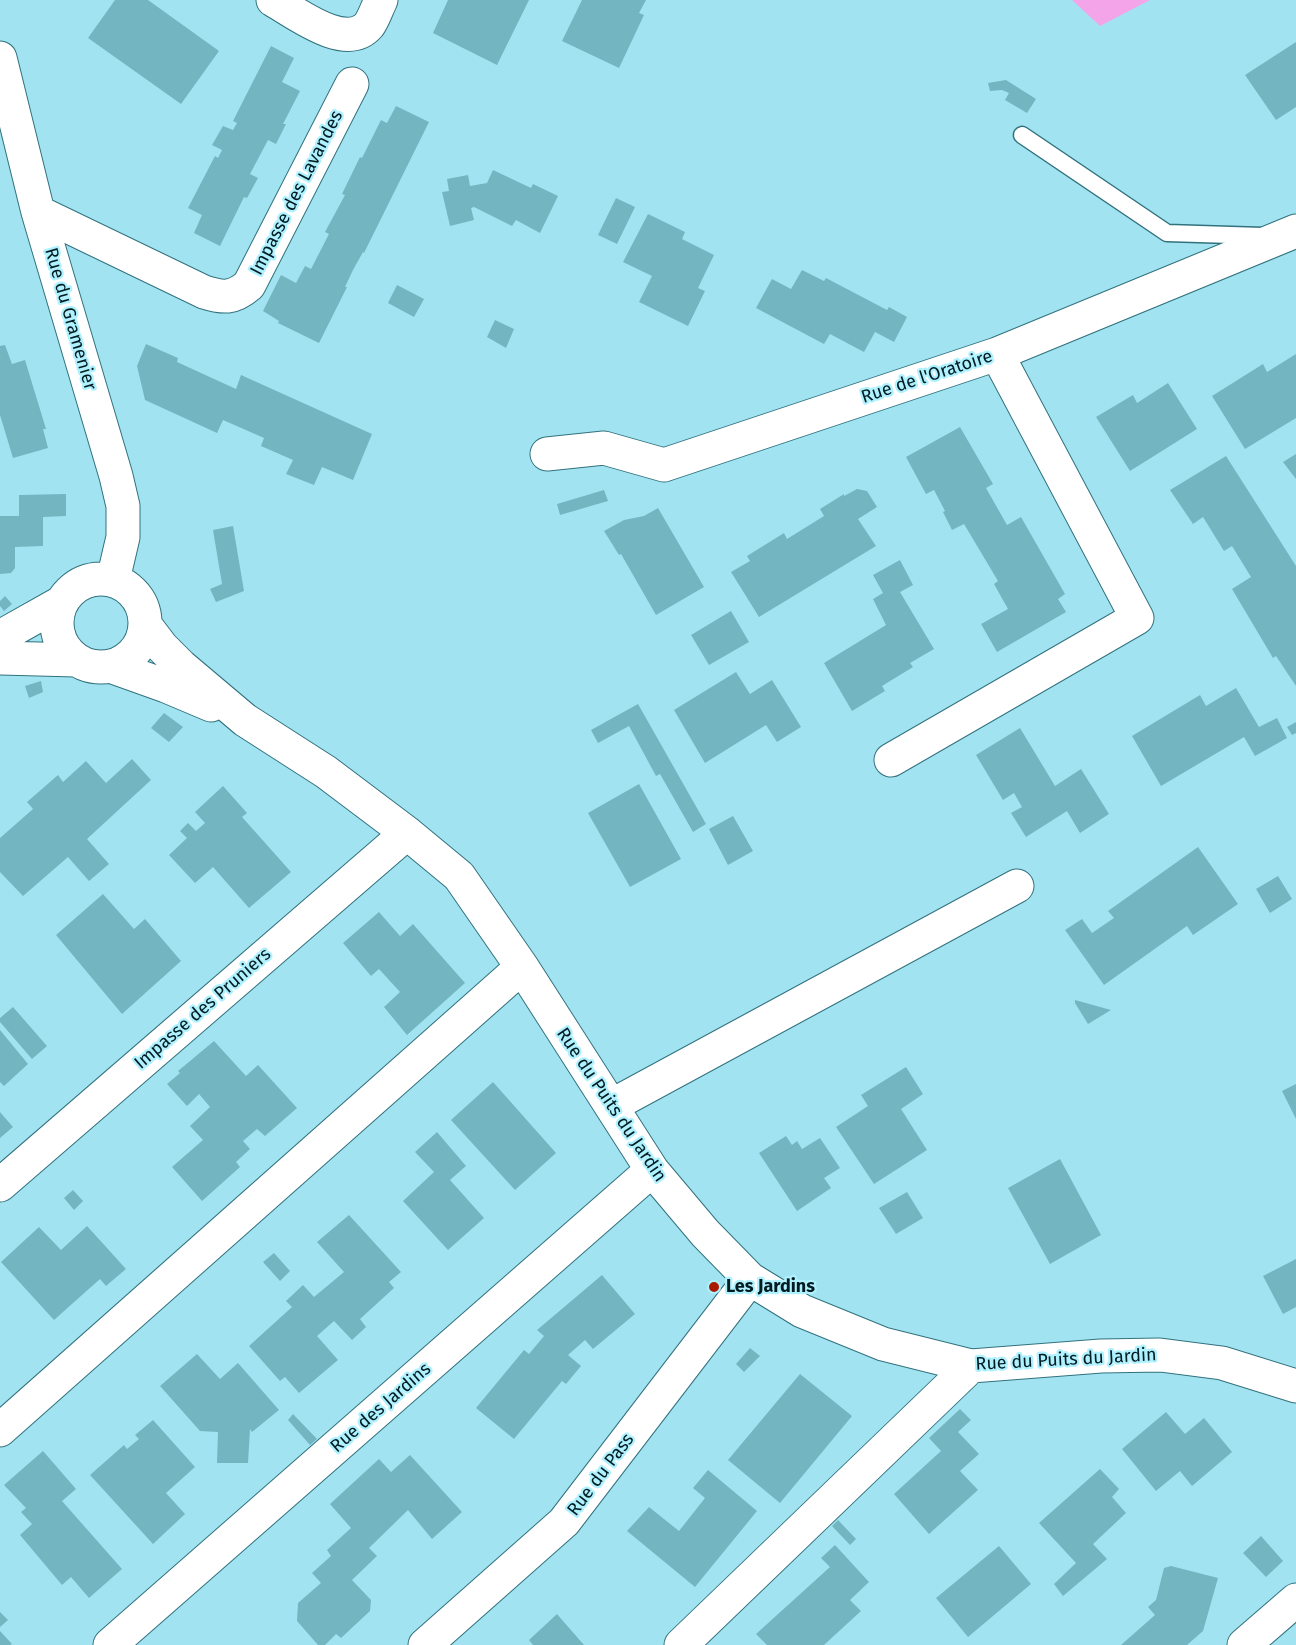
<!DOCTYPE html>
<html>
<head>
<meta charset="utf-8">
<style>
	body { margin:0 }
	canvas { display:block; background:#a2e3f1 }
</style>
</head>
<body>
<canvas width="1296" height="1645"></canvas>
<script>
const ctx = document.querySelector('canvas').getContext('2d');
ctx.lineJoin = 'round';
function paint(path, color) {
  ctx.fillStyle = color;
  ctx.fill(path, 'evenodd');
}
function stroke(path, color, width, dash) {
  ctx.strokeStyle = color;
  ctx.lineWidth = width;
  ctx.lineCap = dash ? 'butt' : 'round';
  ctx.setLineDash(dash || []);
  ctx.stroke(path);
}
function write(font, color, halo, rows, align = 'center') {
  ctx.font = font + ' "Fira Sans",sans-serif';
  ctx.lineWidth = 4.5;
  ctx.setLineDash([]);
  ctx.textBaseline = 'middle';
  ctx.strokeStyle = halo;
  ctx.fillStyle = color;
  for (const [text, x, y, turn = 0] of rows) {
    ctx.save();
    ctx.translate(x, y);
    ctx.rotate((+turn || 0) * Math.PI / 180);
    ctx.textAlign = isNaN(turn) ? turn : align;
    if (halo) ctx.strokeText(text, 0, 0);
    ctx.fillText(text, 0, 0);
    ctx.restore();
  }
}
const green = new Path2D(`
	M1072,0H1150L1100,26Z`);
const building = new Path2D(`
	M115,0H148L219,51L181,104L88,38Z
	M448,0H529L497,65L433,33Z
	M582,0H646L639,13L644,15L619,68L562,41Z
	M1296,42V107L1276,120L1245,75Z
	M271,46L294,58L282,82L300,91L283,124H286L276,144L268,140L250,174L258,178L247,198L244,197L220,246L194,233L202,215L188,208L215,156L218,158L222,150L212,145L223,126L233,130L237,123L233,121Z
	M1006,80L1036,99L1027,113L1005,100L1009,93L1002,90L990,91L988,83Z
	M396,106L429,122L364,253L363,252L353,270L345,287H347L319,343L278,323L279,321L263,311L281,275L296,283L305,266L311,269L329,234L325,232L345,195L342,194L360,157L362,158L381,120L387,123Z
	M493,170L531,188L533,184L558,196L540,233L516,220L512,226L474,207L471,208L474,220L450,226L442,192L449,191L447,179L468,175L470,186L487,183Z
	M616,198L635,207L617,244L598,235Z
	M648,214L685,232L682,239L714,255L698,288L705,291L688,326L639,302L652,276L623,262Z
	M802,270L824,281L826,278L887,310L889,307L907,317L894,342L875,332L864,352L830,334L824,344L756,308L772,279L791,289Z
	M397,285L424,299L414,317L388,303Z
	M495,320L514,329L506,348L487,337Z
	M146,344L178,358L177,362L236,389L241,375L372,434L353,480L322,467L314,485L286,474L293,460L261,446L264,438L223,420L217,433L145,400L137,366Z
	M5,345L12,364L25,360L46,429H43L48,448L13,458L0,415V346Z
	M1296,354V418L1245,449L1212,396L1263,364L1267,372Z
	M1168,383L1197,429L1130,471L1096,417L1133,395L1137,403Z
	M960,427L993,484L986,488L1007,525L1021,517L1065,594L1058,599L1066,612L997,652L981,624L1008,609L994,584L998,581L964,524L952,530L943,512L945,511L934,490L926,494L906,457Z
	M1296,454V479L1283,462Z
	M1226,456L1296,566V686L1276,656L1273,658L1232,589L1251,577L1232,546L1224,551L1203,517L1193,524L1170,490Z
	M857,489L867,491L877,507L858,519L876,546L759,617L731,572L750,561L747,556L784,533L787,539L824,516L820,509L844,494V496Z
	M604,490L608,501L560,515L557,504Z
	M66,494V516L43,517V546L15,547V568L11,573L0,574V516H19V495Z
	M658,508L704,587L656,615L621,554L619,555L604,531L624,520L644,516Z
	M233,526L244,591L216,602L210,589L222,584L213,530Z
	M900,560L913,585L900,592L934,649L910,663L913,667L882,686L885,691L852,711L824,663L886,625L873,599L883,593L873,575Z
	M5,596L12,604L4,611L0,606V601Z
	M731,611L749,642L709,665L691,635Z
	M736,672L750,694L772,680L801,727L777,742L766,725L705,763L674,710Z
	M41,681L43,692L29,698L25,686Z
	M1236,688L1259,727L1277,718L1287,738L1255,756L1244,737L1161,786L1132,736L1200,695L1206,706Z
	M638,704L706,824L693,832L660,774L656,776L629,726L598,743L591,730Z
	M164,713L183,727L169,742L151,728Z
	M1296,722V733L1292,735L1287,727Z
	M1020,728L1055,786L1081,769L1109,814L1080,833L1067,811L1026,837L1011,813L1022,807L1014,793L1003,800L976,755Z
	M132,759L151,780L87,839L109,864L89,881L68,857L23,896L0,872V838L33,809L27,802L58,775L63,782L86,761L106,783Z
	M639,784L681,859L630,887L588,813Z
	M223,786L247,813L242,817L291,872L249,908L213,867L195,883L169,855L187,838L180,831L188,823L196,831L205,823L195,812Z
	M733,816L753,851L728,865L709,829Z
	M1198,847L1238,904L1193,935L1187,926L1104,985L1065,930L1082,919L1092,933L1114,918L1108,911Z
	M1278,876L1292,899L1270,913L1256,889Z
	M103,894L134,929L145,919L181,961L122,1014L56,935Z
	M379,912L400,936L413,924L465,983L407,1035L384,1007L400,992L379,969L371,976L343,943Z
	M1075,1000L1111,1010L1088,1024L1075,1003Z
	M13,1007L47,1046L32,1059L0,1022V1018Z
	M0,1030L28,1064L4,1086L0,1082Z
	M214,1041L246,1076L258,1065L297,1108L265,1136L257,1129L243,1141L250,1149L236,1162L240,1167L202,1201L172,1167L203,1140L190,1126L210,1107L199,1094L187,1106L167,1084L180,1073L178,1071Z
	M906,1067L923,1094L901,1109L927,1150L874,1184L836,1127L868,1106L861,1095Z
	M493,1082L556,1153L515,1190L451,1120Z
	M1296,1084V1119L1282,1091Z
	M0,1112L13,1127L0,1138Z
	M437,1132L466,1166L450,1180L484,1218L448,1250L403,1201L434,1172L415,1152Z
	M786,1136L792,1145L797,1141L802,1149L820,1138L840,1168L824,1178L831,1188L797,1211L759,1153Z
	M1060,1159L1101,1235L1050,1264L1008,1188Z
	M73,1190L83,1201L74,1210L64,1198Z
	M907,1192L923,1218L896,1234L879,1208Z
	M349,1215L401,1272L389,1282L394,1288L360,1319L366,1327L352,1340L334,1321L317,1336L338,1360L299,1393L285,1377L280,1381L249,1346L292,1307L286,1301L303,1285L314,1297L344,1272L317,1242Z
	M87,1226L126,1269L106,1286L100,1279L54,1320L1,1262L39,1227L61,1250Z
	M274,1253L290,1271L280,1281L263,1262Z
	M1296,1259V1307L1283,1314L1263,1276Z
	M602,1275L635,1314L593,1349L585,1340L568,1355L581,1366L566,1384L562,1381L514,1439L476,1408L524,1350L529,1354L544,1336L537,1330Z
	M750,1348L760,1356L744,1372L736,1364Z
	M197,1354L220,1379L238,1363L279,1410L252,1432L250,1429L248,1463H217L218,1432L200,1431L160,1386Z
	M800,1374L852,1416L780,1503L728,1460Z
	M960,1409L971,1420L958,1432L979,1454L960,1471L978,1490L929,1534L894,1494L941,1451L929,1438Z
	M1166,1412L1185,1434L1204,1418L1232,1452L1192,1486L1180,1471L1156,1491L1122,1449Z
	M293,1414L317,1439L310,1445L288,1420Z
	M153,1420L195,1467L166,1493L185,1514L153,1544L90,1475L124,1445L127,1449L139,1439L135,1435Z
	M43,1451L76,1489L62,1501L122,1569L89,1598L71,1577L62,1585L20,1535L32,1524L21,1512L26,1508L4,1485Z
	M410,1455L462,1512L432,1539L408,1510L369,1548L377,1556L352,1580L371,1600L370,1611L341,1638L336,1634L325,1645H318L297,1621L298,1603L321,1583L312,1573L331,1556L327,1550L351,1528L330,1504L379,1459L391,1472Z
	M1100,1469L1119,1489L1112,1497L1126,1513L1093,1544L1107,1559L1063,1596L1054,1584L1076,1563L1039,1523Z
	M708,1470L757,1511L695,1587L627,1531L649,1507L679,1531L705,1498L693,1488Z
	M838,1520L856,1539L850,1545L832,1526Z
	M1261,1536L1283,1561L1266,1577L1243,1553Z
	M835,1545L869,1582L850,1600L861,1611L824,1645H767L756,1634L830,1567L821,1558Z
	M999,1546L1031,1584L968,1637L936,1598Z
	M1171,1566L1218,1578L1203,1631L1187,1645H1121L1155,1615L1148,1607L1156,1600L1164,1568Z
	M0,1612L8,1620L0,1627Z
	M557,1614L563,1621L584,1645H533L529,1640Z
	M0,1631L12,1644L10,1645H0Z`);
const service = new Path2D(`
	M1022,135L1167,233L1263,236`);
const minor = new Path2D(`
	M273,0C296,13 346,52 369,25C374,18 377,8 381,0
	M0,58L38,212L116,476L123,506V537L113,580
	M38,212L204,292C223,298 233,299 249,285L352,84
	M547,454L604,448L664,465L997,354L1296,231
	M57 623a44 44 0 1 1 88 0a44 44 0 1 1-88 0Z
	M146,626L162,647L181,666L245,720L326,772L407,833L459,876L522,967L652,1170L705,1233L750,1279L802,1311L883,1344L971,1366L1101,1356L1160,1355L1222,1363L1296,1386
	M0,637L62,602
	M0,658L76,660
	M110,666L166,686L211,705
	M891,760L1137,618L997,354
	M611,1106L1017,886
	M0,1185L407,833
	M0,1430L522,967
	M110,1645L652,1170
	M425,1645L564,1522L750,1279
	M681,1645L971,1366
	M1244,1645L1296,1600`);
const markers = [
	[714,1287,6,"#aa1a00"]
];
const streetNames = [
	["Impasse des Lavandes",297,193,-63],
	["Rue du Gramenier",70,319,74],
	["Rue de l'Oratoire",927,377,-18],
	["Impasse des Pruniers",203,1009,-41],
	["Rue du Puits du Jardin",611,1105,56],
	["Rue du Puits du Jardin",1066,1360,-3],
	["Rue des Jardins",381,1408,-41],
	["Rue du Pass",601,1475,-53]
];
const poiNames = [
	["Les Jardins",726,1287]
];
paint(green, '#f4a4e8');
paint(building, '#74b5c2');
stroke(service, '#31727e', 19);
stroke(minor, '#31727e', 35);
stroke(service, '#fff', 16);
stroke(minor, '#fff', 33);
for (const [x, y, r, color] of markers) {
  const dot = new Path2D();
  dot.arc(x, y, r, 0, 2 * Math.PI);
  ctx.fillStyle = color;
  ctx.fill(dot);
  stroke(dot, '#aff1fe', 2);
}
write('18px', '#011b20', '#aff1fe', streetNames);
write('bold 18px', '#011b20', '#aff1fe', poiNames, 'left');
</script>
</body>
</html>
